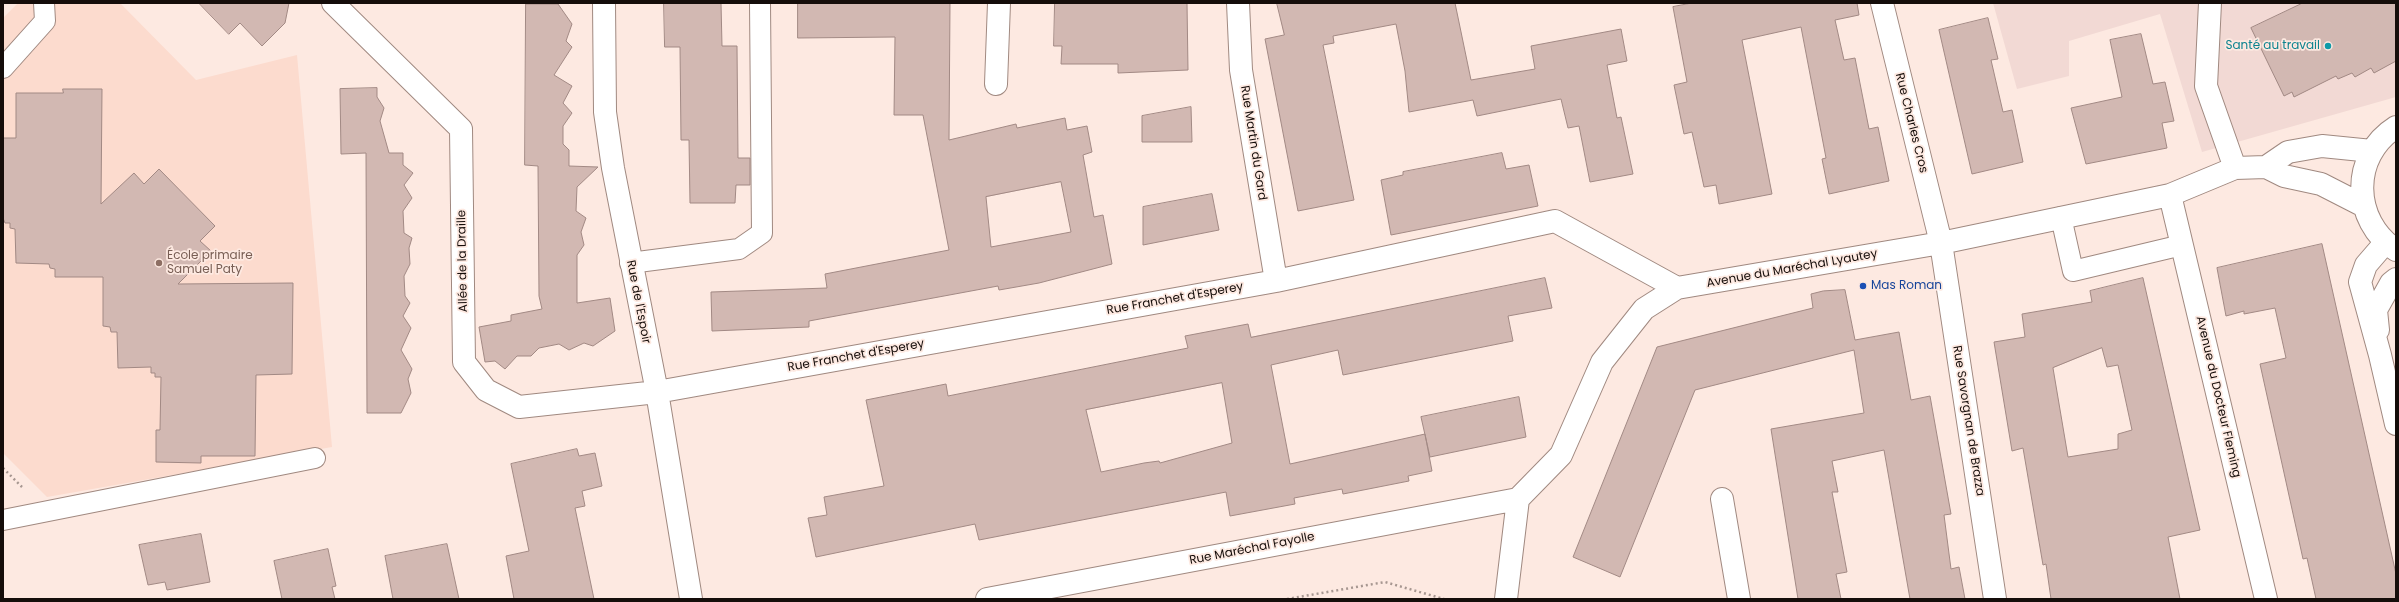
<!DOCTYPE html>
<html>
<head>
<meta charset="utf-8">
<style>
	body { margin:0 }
	#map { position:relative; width:2399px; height:602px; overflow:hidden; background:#fde9e1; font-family:Poppins,sans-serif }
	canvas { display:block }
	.frame { position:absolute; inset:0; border:4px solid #150d0a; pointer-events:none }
</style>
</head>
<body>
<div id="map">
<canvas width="2399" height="602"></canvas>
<div class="frame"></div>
</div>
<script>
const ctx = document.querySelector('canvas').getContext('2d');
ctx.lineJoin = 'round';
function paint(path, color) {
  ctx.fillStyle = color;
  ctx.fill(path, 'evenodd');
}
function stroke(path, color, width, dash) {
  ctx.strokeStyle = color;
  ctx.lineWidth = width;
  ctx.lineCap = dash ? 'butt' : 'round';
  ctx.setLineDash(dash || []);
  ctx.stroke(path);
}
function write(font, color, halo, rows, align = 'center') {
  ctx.font = font + ' Poppins,sans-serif';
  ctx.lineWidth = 3.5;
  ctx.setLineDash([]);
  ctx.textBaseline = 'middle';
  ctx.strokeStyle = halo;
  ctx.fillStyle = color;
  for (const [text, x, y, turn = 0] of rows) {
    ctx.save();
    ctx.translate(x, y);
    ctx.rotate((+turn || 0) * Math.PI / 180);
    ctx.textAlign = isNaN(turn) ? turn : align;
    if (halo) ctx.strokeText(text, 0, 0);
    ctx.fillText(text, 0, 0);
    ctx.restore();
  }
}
const built = new Path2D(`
	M18,3H120L196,80L297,55L332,447L47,497L3,453V18Z`);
const industrial = new Path2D(`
	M1993,3H2396V97L2202,152L2160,14L2069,41V76L2017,89Z`);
const building = new Path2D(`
	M199,3H289L285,23L262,46L240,23L229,34Z
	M664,3H721L722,46H737L738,158H750V185H736L735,203H690L689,140H681L680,47H665Z
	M798,3H950L949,140L1016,124L1017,128L1065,118L1067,130L1087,126L1092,152L1083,155L1094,217L1103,215L1112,264L1039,283L999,290L998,286L809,321V327L712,331L711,292L827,288L825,274L949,250L923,115H894L895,37L798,38ZM1061,182L1071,232L991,247L986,197Z
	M1055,3H1187L1188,70L1118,73V64H1061L1062,46H1054Z
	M1277,3H1455L1471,80L1535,69L1531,46L1621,29L1627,61L1607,65L1617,118L1621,117L1633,174L1590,182L1579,126L1568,128L1561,99L1477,116L1473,100L1409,112L1405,71L1396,24L1333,36L1334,43L1323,45L1354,200L1298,211L1265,39L1284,35Z
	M1692,3H1857L1859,15L1835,20L1844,60L1855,58L1869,129L1878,127L1889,181L1829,194L1822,159L1826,158L1801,27L1742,40L1772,194L1719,204L1716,185L1704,187L1692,132L1684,134L1674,85L1687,82L1673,7Z
	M2303,3H2396V61L2374,73L2371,68L2355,77L2352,73L2338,79L2336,76L2294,97L2292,92L2284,96L2251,28Z
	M526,4H558L572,24L566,41L572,47L554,75L572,86L563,103L572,113L563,126V144L569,150V166L598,167L577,187L576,211L586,218L581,232L584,245L577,255V303L610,298L615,331L593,346L584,343L569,350L559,344L539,348L531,356H517L505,369L495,361L485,362L479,327L511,321V315L542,309L539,296L538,166L525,165Z
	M1988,18L1998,59L1991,60L2003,112L2012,110L2023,162L1972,174L1939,30Z
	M2141,34L2153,84L2165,82L2174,121L2162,123L2167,148L2086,164L2071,108L2122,97L2110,40Z
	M377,88V97L384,108L380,121L389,153H403V165L413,173L404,185L412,198L403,211L404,233L412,238L409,248L410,264L404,276L405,296L410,303L403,316L411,328L401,350L412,369L408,379L411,393L401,413H367L366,153L341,154L340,89Z
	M63,89H102L101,204L134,173L144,184L159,169L215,226L200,241L211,251L178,284L293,283L292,374L256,375L255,456H201V463L156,462V430H160L161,377H155V373H151V367L118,368L117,332H111L110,327L103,326V277H55V269L50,268L49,264L16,263L15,229L10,228V223H5L3,218V138H16V93H63Z
	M1191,107L1192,142H1142V116Z
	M1502,153L1506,169L1529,165L1538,206L1391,235L1381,180L1403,175V172Z
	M1212,194L1219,230L1143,245V207Z
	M2322,244L2396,574V599H2316L2307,558L2303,559L2260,364L2286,358L2275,308L2244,314V311L2226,316L2217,268Z
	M1545,278L1552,308L1508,316L1513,341L1343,375L1338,350L1271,365L1290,464L1425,434L1432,471L1408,476L1409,481L1343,494L1342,489L1294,498L1295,504L1230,516L1226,492L979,540L975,524L816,557L808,518L827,515L824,497L884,486L866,400L946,384L948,396L1188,348L1185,336L1248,324L1251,337ZM1222,383L1232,443L1160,463L1159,461L1144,463L1101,472L1086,410Z
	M2143,278L2200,530L2168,537L2180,599H2051L2046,564L2043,565L2023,448L2012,451L1994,342L2025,337L2022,314L2092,302L2090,291ZM2102,348L2107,367L2118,365L2132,430L2118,434V449L2068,457L2053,368Z
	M1845,290L1855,340L1899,332L1911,400L1930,396L1951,514L1944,515L1951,569L1959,567L1965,599H1910L1884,450L1832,461L1838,492H1832L1847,572L1836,574L1841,599H1798L1771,429L1864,413L1854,350L1695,390L1620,577L1573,557L1657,347L1813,308L1811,294L1823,291Z
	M1519,397L1526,437L1430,457L1421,417Z
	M577,449L579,456L595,453L602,486L582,491L585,506L575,508L594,599H514L506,556L529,551L511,464Z
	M201,534L210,582L167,590L165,582L148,585L139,545Z
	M447,544L459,599H393L385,556Z
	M328,549L336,586L332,587L335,599H282L274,561Z`);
const path = new Path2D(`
	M3,468L22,487
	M1287,599L1385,582L1444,599`);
const lane = new Path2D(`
	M3,68L45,21L44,3
	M2061,217L2073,271L2182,245
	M630,263L739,249L762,233L760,3
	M3,520L315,458`);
const street = new Path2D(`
	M333,3L461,129L464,362L486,390L519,407L657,392L1276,281L1555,221L1677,288
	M604,3L605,112L613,168L657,392L691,599
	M1238,3L1241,70L1276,281
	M1882,3L1941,243L1995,599
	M2210,3L2206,86L2235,168
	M996,84L999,3
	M2396,127C2350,156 2352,221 2396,250
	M2266,167L2288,152L2322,146L2372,151
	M2170,195L2266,599
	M2385,243L2366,265L2360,282L2380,355L2396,424
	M2378,330L2376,310L2391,283L2396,279
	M1722,499L1739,599
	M987,599L1518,499
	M1506,599L1518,499L1561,455L1602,362L1644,309L1677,288L1941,243L2170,195L2235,168L2266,167L2284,176L2321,184L2364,206`);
const markers = [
	[2328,46,4,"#0f9aa8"],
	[159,263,4,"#8d6e63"],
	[1863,286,4,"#1a4fb4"]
];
const cultureNames = [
	["Santé au travail",2320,46]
];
const streetNames = [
	["Rue Charles Cros",1911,123,76],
	["Rue Martin du Gard",1253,143,81],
	["Allée de la Draille",463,261,-91],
	["Avenue du Maréchal Lyautey",1792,269,-10],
	["Rue Franchet d'Esperey",1175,299,-10],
	["Rue de l'Espoir",638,302,79],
	["Rue Franchet d'Esperey",856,356,-10],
	["Avenue du Docteur Fleming",2218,397,77],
	["Rue Savorgnan de Brazza",1968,421,81],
	["Rue Maréchal Fayolle",1252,549,-11]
];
const educationNames = [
	["École primaire",167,256],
	["Samuel Paty",167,270]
];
const transitNames = [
	["Mas Roman",1871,286]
];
paint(built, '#fcdbce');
paint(industrial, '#f2d9d4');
paint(building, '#d2b8b2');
stroke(building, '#a28984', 1);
stroke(lane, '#a08980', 22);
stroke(street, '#a08980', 24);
stroke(path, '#a79791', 2.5, [2, 3]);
stroke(lane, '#fff', 20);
stroke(street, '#fff', 22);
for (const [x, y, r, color] of markers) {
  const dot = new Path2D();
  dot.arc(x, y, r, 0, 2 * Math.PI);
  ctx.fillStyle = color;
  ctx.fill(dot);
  stroke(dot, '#fde9e1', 1.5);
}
write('12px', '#0d838f', '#fde9e1', cultureNames, 'right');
write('12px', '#150d0a', '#fde9e1', streetNames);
write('12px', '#785e54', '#fde9e1', educationNames, 'left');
write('12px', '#164399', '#fde9e1', transitNames, 'left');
</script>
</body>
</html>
